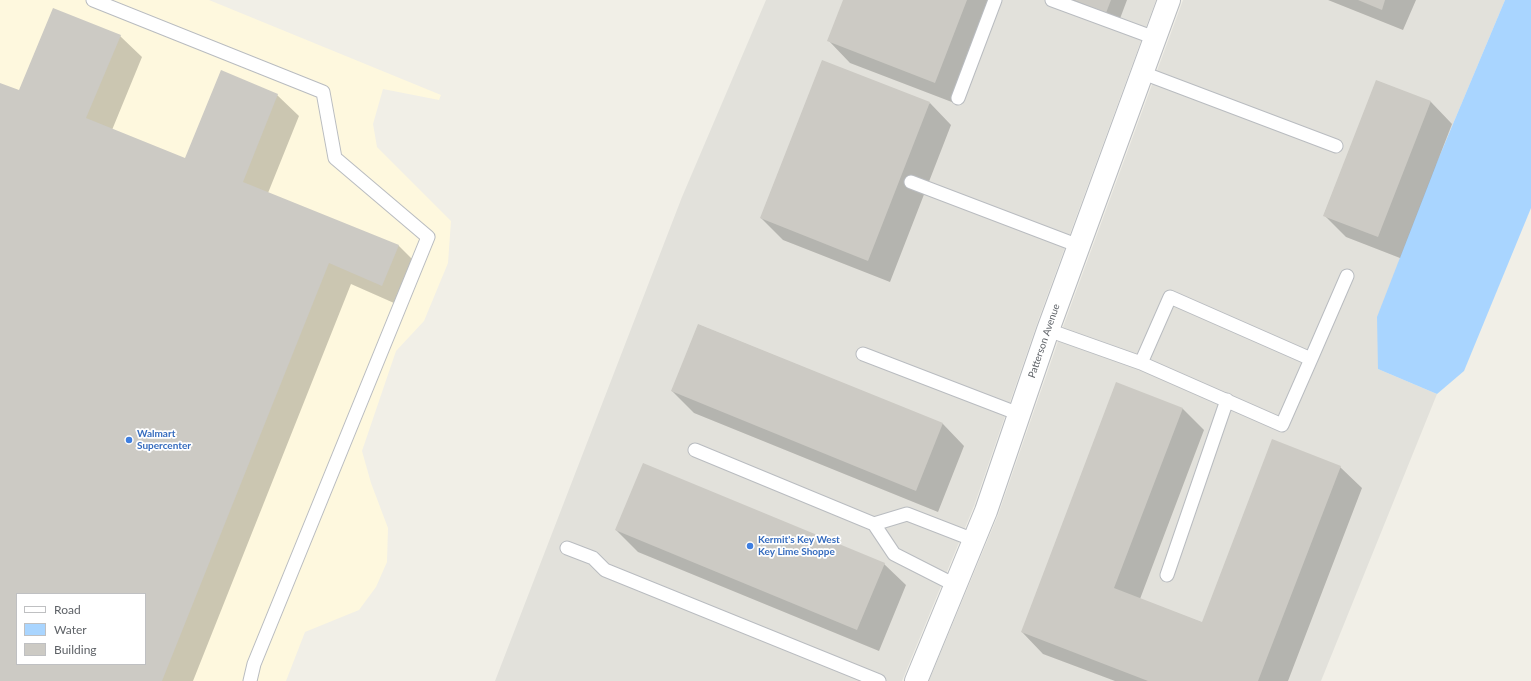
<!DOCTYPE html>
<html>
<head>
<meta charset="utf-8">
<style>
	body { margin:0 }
	#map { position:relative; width:1531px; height:681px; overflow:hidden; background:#f1efe7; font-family:Lato,sans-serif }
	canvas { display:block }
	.legend { position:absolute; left:16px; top:593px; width:130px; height:72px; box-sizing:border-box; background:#fff; border:1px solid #bfc0c2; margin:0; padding:5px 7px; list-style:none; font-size:12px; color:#5e6267 }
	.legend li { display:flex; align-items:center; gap:8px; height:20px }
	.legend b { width:20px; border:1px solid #bfc0c2 }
</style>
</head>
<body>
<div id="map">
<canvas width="1531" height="681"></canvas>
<ul class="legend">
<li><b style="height:5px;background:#fff"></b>Road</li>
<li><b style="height:11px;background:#a9d5ff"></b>Water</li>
<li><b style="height:11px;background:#cccac4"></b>Building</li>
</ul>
</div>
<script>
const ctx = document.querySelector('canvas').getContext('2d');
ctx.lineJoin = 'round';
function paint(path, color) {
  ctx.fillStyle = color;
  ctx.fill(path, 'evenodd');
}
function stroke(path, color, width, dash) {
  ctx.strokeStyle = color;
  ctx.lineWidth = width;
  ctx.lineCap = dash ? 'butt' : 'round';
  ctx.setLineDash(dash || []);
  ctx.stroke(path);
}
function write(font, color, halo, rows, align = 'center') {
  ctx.font = font + ' Lato,sans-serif';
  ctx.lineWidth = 3.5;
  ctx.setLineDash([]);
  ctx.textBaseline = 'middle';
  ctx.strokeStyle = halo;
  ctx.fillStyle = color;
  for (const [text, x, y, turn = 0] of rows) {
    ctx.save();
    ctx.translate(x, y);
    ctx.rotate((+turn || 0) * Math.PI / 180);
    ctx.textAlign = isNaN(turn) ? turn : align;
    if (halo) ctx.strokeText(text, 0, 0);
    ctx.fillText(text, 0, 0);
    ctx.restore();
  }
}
const commercial = new Path2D(`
	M0,0H209L441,95L439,100L383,89L373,124L377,147L451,221L448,263L424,321L396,351L362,451L371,483L388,528L387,562L376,587L359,610L305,632L286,681H0ZM17,594H145V664H17Z`);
const industrial = new Path2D(`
	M766,0H1156L1039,318L974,506L902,681H495L682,197Z
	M1183,0H1505L1437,162L1378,369L1437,394L1321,681H929L998,515L1063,327Z`);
const water = new Path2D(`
	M1505,0H1531V208L1464,371L1437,394L1378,369L1377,317L1437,162Z`);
const shadow = new Path2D(`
	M844,0H997L957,104L850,63L829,41Z
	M1057,0H1127L1118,24Z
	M1328,0H1416L1403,30Z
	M120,36L142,57L112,130L185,160L277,95L299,116L268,193L399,246L420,267L403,307L351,284L193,681H0V84L20,91ZM17,594H145V664H17Z
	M1377,81L1431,102L1452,124L1400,258L1346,237L1324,215Z
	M930,103L951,125L890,282L783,240L761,218Z
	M699,325L943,424L964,446L938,512L694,413L672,391Z
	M1117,384L1183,409L1204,430L1140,599L1203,623L1340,467L1362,488L1288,681H1115L1043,654L1022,632Z
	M616,530L884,564L906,585L879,651L638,552Z`);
const building = new Path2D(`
	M843,0H967L935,83L827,41Z
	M1074,0H1111L1106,13Z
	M1358,0H1385L1382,10Z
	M53,8L121,35L86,118L185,158L221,70L278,94L243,182L399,245L382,286L329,263L162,681H0V83L19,90ZM17,594H145V664H17Z
	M822,60L930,102L868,261L760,218Z
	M1376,80L1431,101L1378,237L1323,216Z
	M698,324L943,423L916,491L671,391Z
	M1116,382L1183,408L1114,588L1202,622L1272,439L1341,466L1258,681H1148L1021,632Z
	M643,463L885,563L857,630L615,530Z`);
const service = new Path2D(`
	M93,0L323,92L335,158L428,237L254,664L250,681
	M1052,0L1155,38
	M1143,73L1336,146
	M958,98L995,0
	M911,182L1079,246
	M1048,330L1141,363L1170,297L1311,359L1282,425L1141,363
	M863,354L1019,414
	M1311,359L1347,276
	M695,450L874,524L894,554L955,585
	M874,524L907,514L974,540
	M567,548L593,558L605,570L879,681
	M1167,575L1227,400`);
const minor = new Path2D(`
	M916,681L986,511L1048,330L1169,0`);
const markers = [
	[129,440,4,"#3f7fe0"],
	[750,546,4,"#3f7fe0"]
];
const streetNames = [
	["Patterson Avenue",1044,341,-71]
];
const shopNames = [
	["Walmart",137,434],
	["Supercenter",137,446],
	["Kermit's Key West",758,540],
	["Key Lime Shoppe",758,552]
];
paint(commercial, '#fef8de');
paint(industrial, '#e2e1db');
paint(water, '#a9d5ff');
paint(shadow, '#0003');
paint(building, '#cccac4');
stroke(service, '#b9bcc0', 15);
stroke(minor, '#b9bcc0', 24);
stroke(service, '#fff', 13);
stroke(minor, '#fff', 22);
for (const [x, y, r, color] of markers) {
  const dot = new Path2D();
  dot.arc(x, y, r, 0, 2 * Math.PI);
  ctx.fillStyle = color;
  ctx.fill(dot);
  stroke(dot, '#fff', 1.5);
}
write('10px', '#5e6267', '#fff', streetNames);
write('bold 10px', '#366cbe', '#fff', shopNames, 'left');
</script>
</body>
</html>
